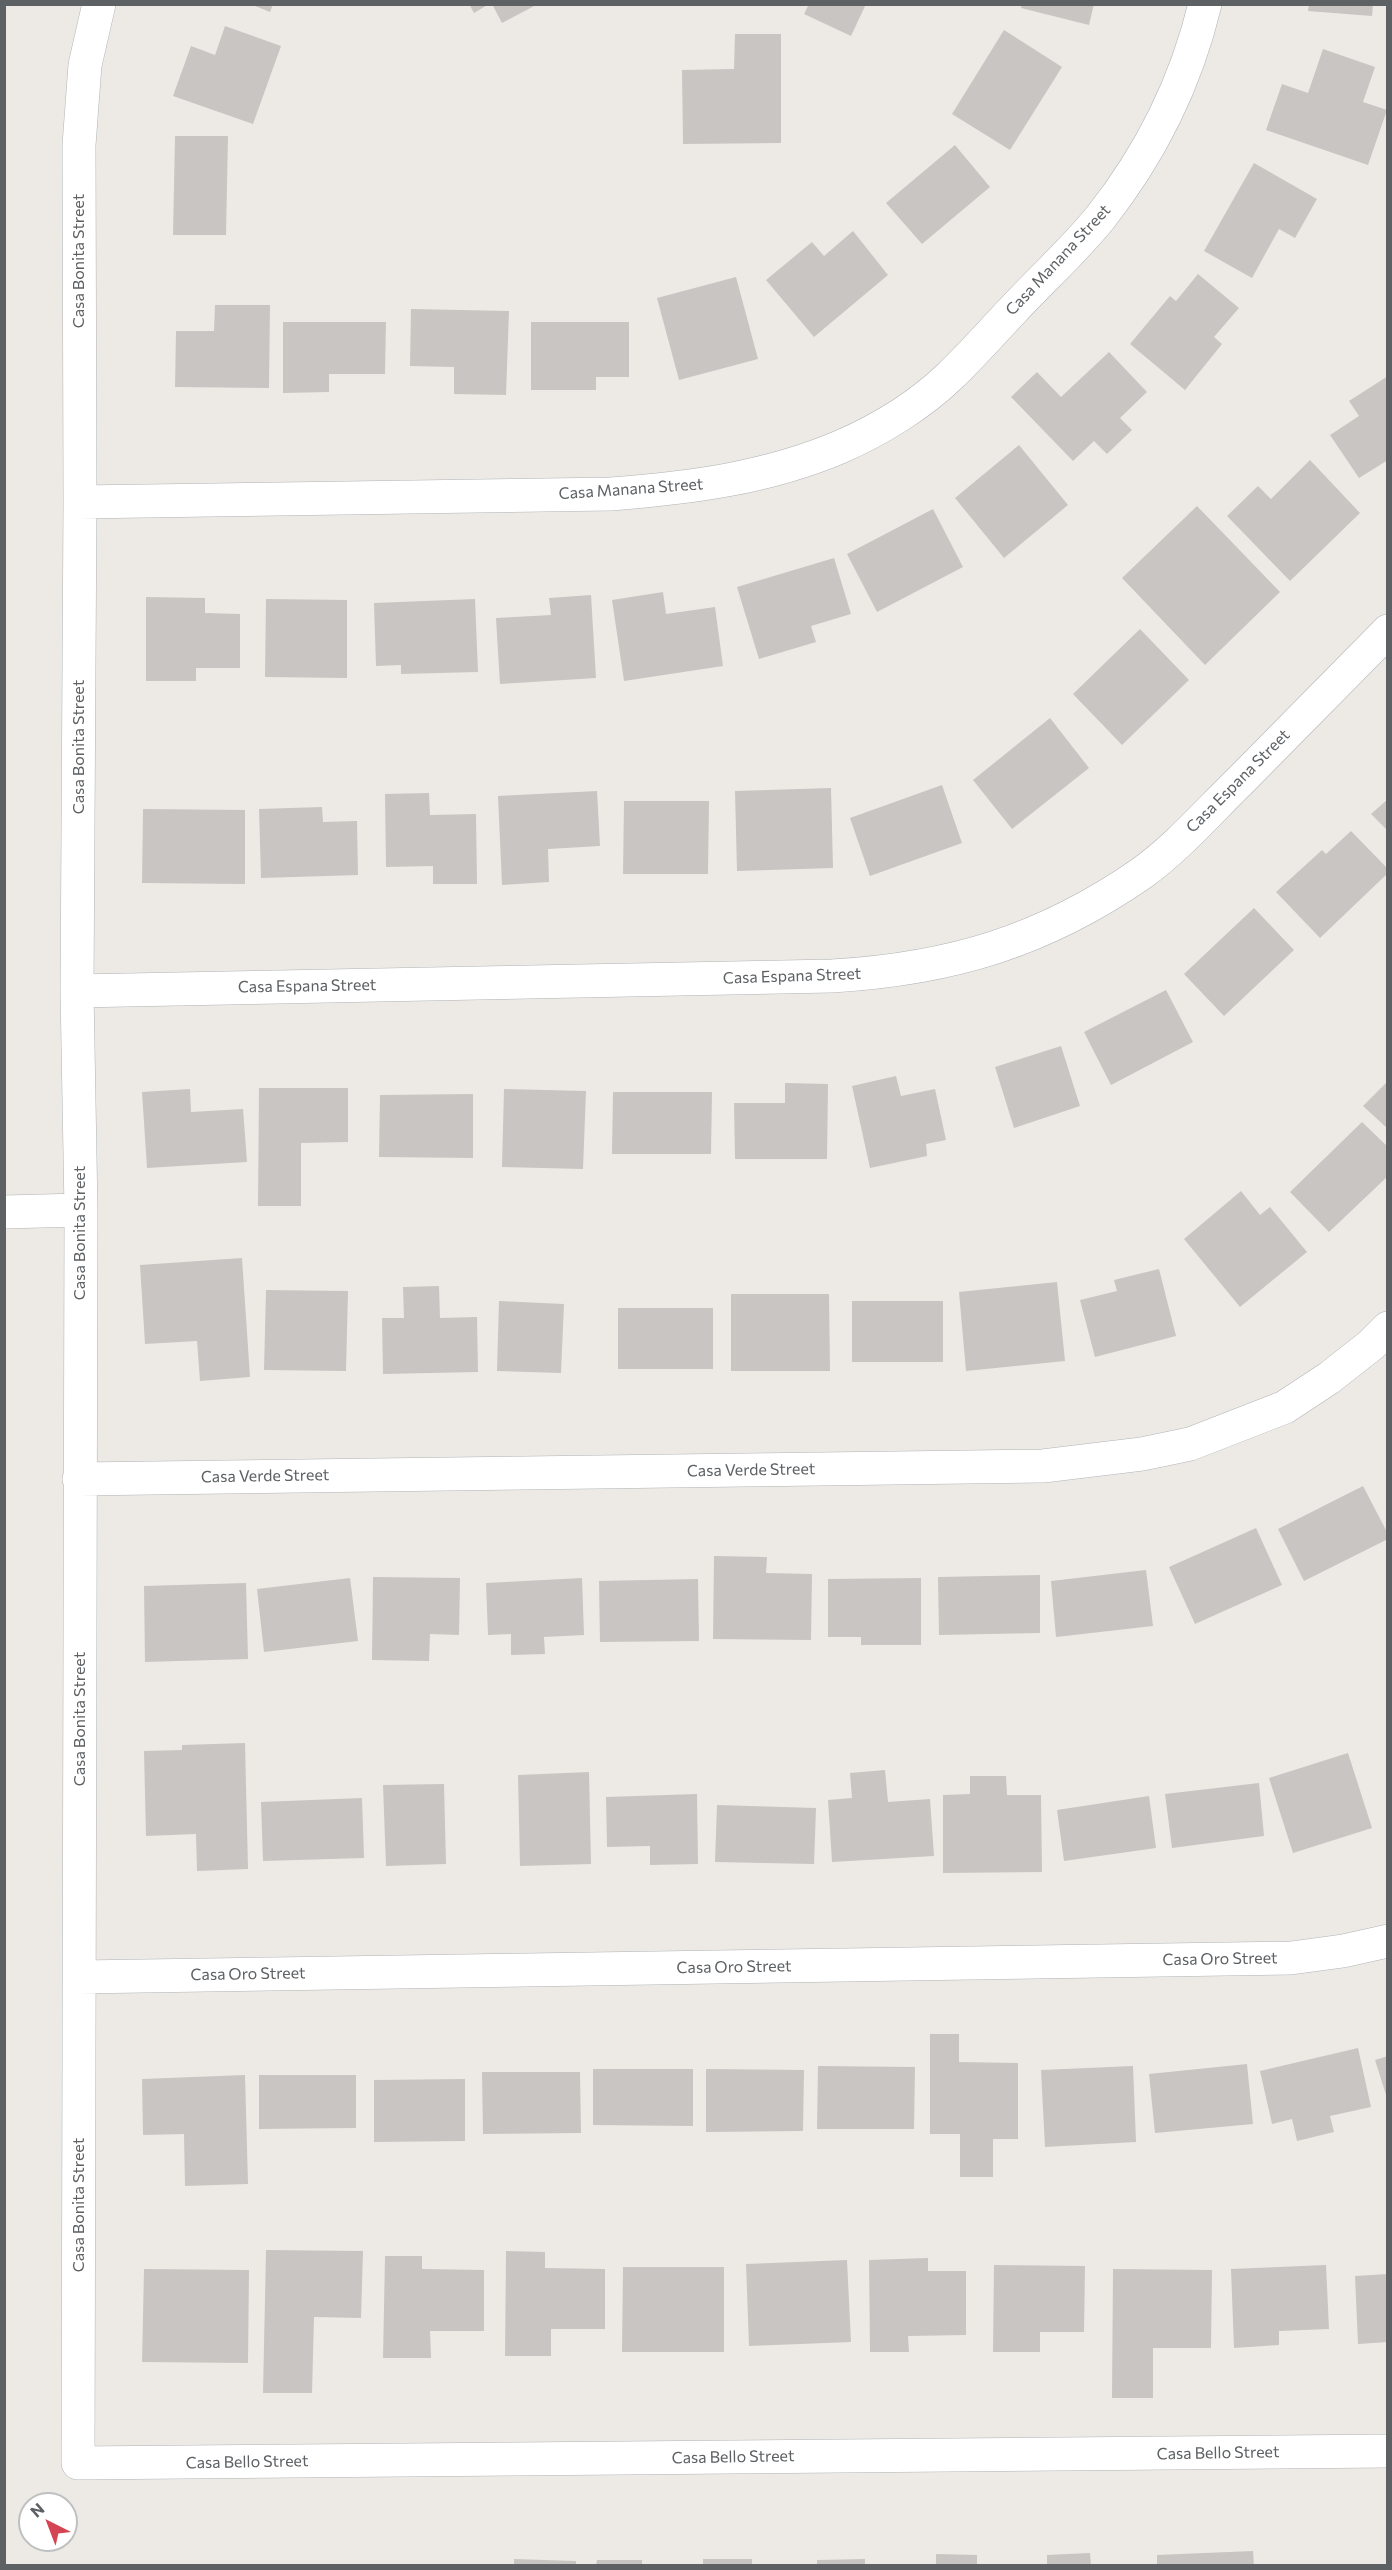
<!DOCTYPE html>
<html>
<head>
<meta charset="utf-8">
<style>
	body { margin:0 }
	#map { position:relative; width:1392px; height:2570px; overflow:hidden; background:#edeae5; font-family:Commissioner,sans-serif }
	canvas { display:block }
	.frame { position:absolute; inset:0; border:6px solid #5d6164; pointer-events:none }
	.north { position:absolute; left:18px; top:2492px; width:60px; height:60px; box-sizing:border-box; background:#fff; border:2px solid #bec0c1; border-radius:50%; rotate:318deg; font-size:16px; font-weight:700; line-height:24px; text-align:center; color:#5d6164 }
	.north::after { content:''; display:block; margin:auto; width:21px; height:27px; background:#d54453; clip-path:polygon(50% 0,100% 100%,50% 72%,0 100%) }
</style>
</head>
<body>
<div id="map">
<canvas width="1392" height="2570"></canvas>
<div class="frame"></div>
<div class="north">N</div>
</div>
<script>
const ctx = document.querySelector('canvas').getContext('2d');
ctx.lineJoin = 'round';
function paint(path, color) {
  ctx.fillStyle = color;
  ctx.fill(path, 'evenodd');
}
function stroke(path, color, width, dash) {
  ctx.strokeStyle = color;
  ctx.lineWidth = width;
  ctx.lineCap = dash ? 'butt' : 'round';
  ctx.setLineDash(dash || []);
  ctx.stroke(path);
}
function write(font, color, halo, rows, align = 'center') {
  ctx.font = font + ' Commissioner,sans-serif';
  ctx.lineWidth = 4.5;
  ctx.setLineDash([]);
  ctx.textBaseline = 'middle';
  ctx.strokeStyle = halo;
  ctx.fillStyle = color;
  for (const [text, x, y, turn = 0] of rows) {
    ctx.save();
    ctx.translate(x, y);
    ctx.rotate((+turn || 0) * Math.PI / 180);
    ctx.textAlign = isNaN(turn) ? turn : align;
    if (halo) ctx.strokeText(text, 0, 0);
    ctx.fillText(text, 0, 0);
    ctx.restore();
  }
}
const building = new Path2D(`
	M250,4H273L270,12Z
	M469,4H489L474,13Z
	M492,4H538L502,23Z
	M809,4H866L851,36L804,14Z
	M1022,4H1094L1089,25L1021,8Z
	M1309,4H1373L1372,16L1308,11Z
	M225,26L281,46L253,124L173,96L191,46L215,55Z
	M1004,30L1062,67L1010,150L952,114Z
	M735,34H781V143L683,144L682,70L734,69Z
	M1323,49L1375,67L1363,102L1387,110L1368,165L1266,130L1282,84L1308,93Z
	M175,136H228L226,235H173Z
	M955,145L990,187L922,244L886,203Z
	M1254,163L1317,199L1295,238L1279,229L1252,278L1204,251Z
	M853,231L888,275L814,337L766,280L812,242L824,256Z
	M1198,274L1239,308L1214,337L1222,344L1185,390L1130,344L1170,296L1176,301Z
	M736,277L758,359L679,380L657,298Z
	M215,305H270L269,388L175,387L176,331H214Z
	M411,309L509,311L506,395L454,394V367L410,366Z
	M283,322H386L385,374H329V392L283,393Z
	M531,322H629V377H596V390H531Z
	M1109,352L1147,392L1120,418L1132,430L1107,454L1094,441L1073,461L1011,397L1037,372L1061,397Z
	M1388,376V460L1359,478L1330,435L1359,416L1349,401Z
	M1019,445L1068,505L1004,558L955,498Z
	M1310,460L1360,513L1290,581L1227,516L1258,486L1271,499Z
	M1197,506L1280,592L1205,665L1122,578Z
	M933,509L963,567L877,612L847,554Z
	M834,558L851,614L811,626L816,642L759,659L737,587Z
	M663,592L666,614L715,607L723,666L624,681L612,600Z
	M591,595L596,678L500,684L496,618L551,615L549,598Z
	M146,597L205,598V613L240,614V668H196V681H146Z
	M266,599L347,600V678L265,677Z
	M475,599L478,672L401,674V665L376,666L374,603Z
	M1140,629L1189,680L1122,745L1073,694Z
	M1050,718L1089,768L1012,829L973,780Z
	M942,785L962,843L870,876L850,818Z
	M831,788L833,868L737,871L735,791Z
	M597,791L600,846L548,849L549,882L502,885L498,796Z
	M429,793L430,815L476,814L477,884H433V866L386,867L385,794Z
	M1388,799V831L1371,814Z
	M624,801H709L708,874H623Z
	M322,807L323,822L357,821L358,875L261,878L259,809Z
	M143,809L245,810V884L142,883Z
	M1351,831L1388,869V873L1320,938L1276,892L1322,850L1326,854Z
	M1254,908L1294,950L1224,1016L1184,974Z
	M1166,990L1193,1042L1111,1085L1084,1032Z
	M1061,1046L1080,1106L1014,1128L995,1067Z
	M896,1076L901,1096L935,1089L946,1140L926,1144L927,1156L870,1168L852,1086Z
	M1388,1081V1129L1363,1106Z
	M785,1083L828,1084L827,1159H735L734,1103H785Z
	M259,1088H348V1142L301,1143V1206H258Z
	M190,1089L191,1112L243,1109L247,1162L147,1168L142,1092Z
	M504,1089L586,1091L583,1169L502,1167Z
	M613,1092H712L711,1154H612Z
	M473,1094V1158L379,1157L380,1095Z
	M1362,1122L1388,1147V1176L1329,1232L1290,1192Z
	M1241,1191L1260,1215L1270,1207L1307,1252L1240,1307L1184,1239Z
	M242,1258L250,1377L200,1381L197,1341L145,1344L140,1265Z
	M1159,1269L1176,1336L1095,1357L1080,1300L1117,1291L1114,1280Z
	M1057,1282L1065,1361L966,1371L959,1292Z
	M439,1286L440,1318L477,1317L478,1372L383,1374L382,1318H404L403,1287Z
	M266,1290L348,1291L346,1371L264,1370Z
	M731,1294H829L830,1371H731Z
	M499,1301L564,1304L561,1373L497,1371Z
	M852,1301H943V1362H852Z
	M618,1308H713V1369H618Z
	M1363,1486L1388,1534V1539L1304,1581L1278,1529Z
	M1256,1528L1282,1585L1195,1624L1169,1567Z
	M714,1556L767,1557L766,1573L812,1574L811,1640L713,1639Z
	M1146,1570L1153,1626L1056,1637L1051,1581Z
	M1040,1575V1633L939,1635L938,1577Z
	M373,1577L460,1578L459,1635L430,1634L429,1661L372,1660Z
	M350,1578L358,1641L264,1652L257,1589Z
	M582,1578L584,1635L544,1637L545,1654L511,1655V1634L488,1635L486,1583Z
	M921,1578V1645H861V1637H828V1579Z
	M698,1579L699,1641L600,1642L599,1581Z
	M246,1583L248,1659L145,1662L144,1586Z
	M245,1743L248,1869L197,1871L196,1834L146,1836L144,1751L182,1750V1745Z
	M1348,1753L1372,1828L1293,1853L1269,1778Z
	M885,1770L888,1802L930,1799L934,1856L832,1862L828,1800L852,1798L850,1773Z
	M589,1772L591,1864L520,1866L518,1775Z
	M970,1776H1006L1007,1795H1041L1042,1872L943,1873V1795L970,1794Z
	M1259,1783L1264,1836L1172,1848L1165,1794Z
	M444,1784L446,1864L386,1866L383,1785Z
	M697,1794L698,1864L650,1865V1846L607,1847L606,1797Z
	M1149,1796L1156,1848L1064,1861L1057,1810Z
	M362,1798L364,1858L263,1861L261,1802Z
	M717,1805L816,1808L814,1864L715,1862Z
	M930,2034H959V2062L1018,2063V2139H993V2177H960V2134H930Z
	M1358,2048L1371,2107L1330,2116L1334,2132L1297,2141L1292,2119L1272,2124L1260,2071Z
	M1388,2056V2098H1387L1375,2060Z
	M1247,2064L1253,2124L1155,2133L1149,2074Z
	M818,2066L915,2067L914,2129H817Z
	M1133,2066L1136,2142L1045,2147L1041,2070Z
	M593,2069H693V2126L593,2125Z
	M706,2069L804,2070L803,2131L706,2132Z
	M482,2072H580L581,2133L483,2134Z
	M245,2075L248,2184L185,2186L184,2134L143,2135L142,2079Z
	M259,2075H356V2128L259,2129Z
	M465,2079V2141L374,2142V2080Z
	M266,2250L363,2251L361,2318L314,2317L312,2393H263Z
	M506,2251L545,2252V2268L605,2269V2329H551V2356H505Z
	M385,2256H422V2269L484,2270V2331H430L431,2358H383Z
	M928,2258V2271H966V2335L908,2336L909,2352H870L869,2260Z
	M847,2260L851,2342L749,2346L746,2264Z
	M994,2265L1085,2266L1084,2332H1040V2352H993Z
	M1326,2265L1329,2329L1279,2331V2345L1234,2348L1231,2269Z
	M623,2267H724V2352H622Z
	M144,2269L249,2270L248,2363L142,2362Z
	M1113,2269L1212,2270L1211,2348H1153V2398H1112Z
	M1388,2274V2342L1358,2344L1355,2276Z
	M1253,2551L1254,2566H1157V2555Z
	M1090,2553L1091,2566H1047V2555Z
	M936,2554L977,2555V2566H936Z
	M514,2559L576,2561V2566H514Z
	M703,2559H752V2566H703Z
	M865,2559V2566H817V2560Z
	M597,2560H642V2566H596Z`);
const minor = new Path2D(`
	M99,4L85,65L79,145L80,502L77,991L81,1210L78,2463L1388,2451
	M80,502L611,494C690,488 767,478 840,447C879,430 920,405 950,376C972,355 992,332 1013,310C1041,280 1074,250 1100,218C1150,155 1186,83 1205,4
	M77,991L832,976C951,969 1044,941 1142,873C1178,847 1209,811 1241,780C1290,730 1339,681 1388,631
	M4,1212L81,1210
	M79,1479L1043,1466L1142,1454L1190,1444L1285,1407L1329,1378L1371,1345L1388,1328
	M80,1977L1291,1958L1343,1951L1388,1941`);
const streetNames = [
	["Casa Manana Street",1058,260,-47],
	["Casa Bonita Street",79,261,-90],
	["Casa Manana Street",631,489,-4],
	["Casa Bonita Street",79,747,-90],
	["Casa Espana Street",1238,781,-45],
	["Casa Espana Street",792,976,-2],
	["Casa Espana Street",307,986,-1],
	["Casa Bonita Street",80,1233,-90],
	["Casa Verde Street",751,1470,-1],
	["Casa Verde Street",265,1476,-1],
	["Casa Bonita Street",80,1719,-90],
	["Casa Oro Street",1220,1959,-1],
	["Casa Oro Street",734,1967,-1],
	["Casa Oro Street",248,1974,-1],
	["Casa Bonita Street",79,2205,-90],
	["Casa Bello Street",1218,2453,-1],
	["Casa Bello Street",733,2457,-1],
	["Casa Bello Street",247,2462,-1]
];
paint(building, '#c9c5c2');
stroke(minor, '#b0b3b6', 34);
stroke(minor, '#fff', 33);
write('16px', '#5d6164', '#fff', streetNames);
</script>
</body>
</html>
